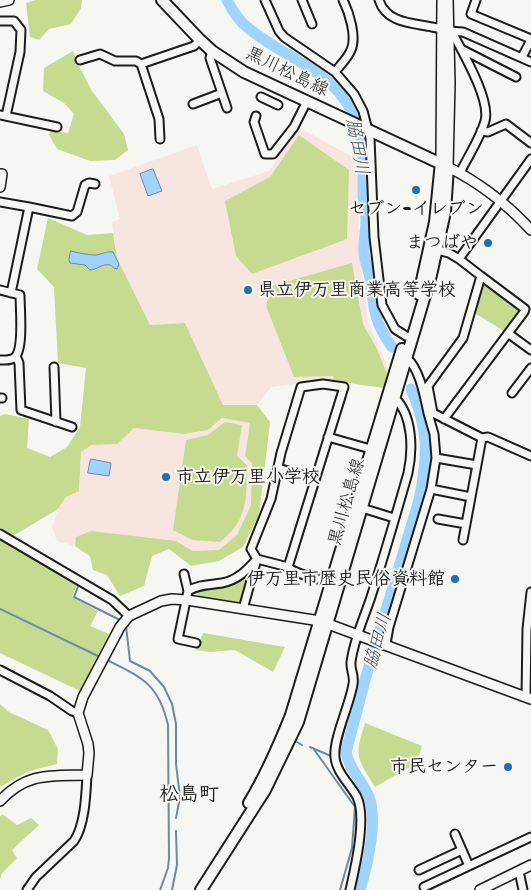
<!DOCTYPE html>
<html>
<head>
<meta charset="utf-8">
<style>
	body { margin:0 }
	canvas { display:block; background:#f6f6f2 }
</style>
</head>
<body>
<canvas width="531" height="890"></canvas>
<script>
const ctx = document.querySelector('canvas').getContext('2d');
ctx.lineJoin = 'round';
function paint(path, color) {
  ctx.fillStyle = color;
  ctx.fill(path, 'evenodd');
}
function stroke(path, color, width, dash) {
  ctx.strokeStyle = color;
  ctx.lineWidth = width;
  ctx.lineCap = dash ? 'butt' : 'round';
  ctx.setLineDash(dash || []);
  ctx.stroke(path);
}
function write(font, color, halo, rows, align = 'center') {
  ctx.font = font + ' "Shantell Sans","Klee One",sans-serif';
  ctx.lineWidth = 4;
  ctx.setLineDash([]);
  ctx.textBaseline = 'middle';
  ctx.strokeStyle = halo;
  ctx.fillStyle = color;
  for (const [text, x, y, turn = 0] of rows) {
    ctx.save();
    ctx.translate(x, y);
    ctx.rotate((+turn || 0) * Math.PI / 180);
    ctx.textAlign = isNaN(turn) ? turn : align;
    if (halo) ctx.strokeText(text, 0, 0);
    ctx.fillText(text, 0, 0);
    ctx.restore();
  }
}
const built = new Path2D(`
	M298,127L358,160L359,251L368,322L390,373L271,387L257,405H223L185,323L150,325L117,258L112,222L120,219L109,176L197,145L212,189L269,171Z
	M222,418L251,423L245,456L252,463L251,505L237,535L218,551H193L176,541L90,557L75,546L57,541L52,527L58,509L66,497L79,490L81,452L92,445L117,444L134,428L184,434L208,430Z`);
const green = new Path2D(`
	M36,0H82L81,8L71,24L49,29L39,40L30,37L26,3Z
	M73,51L79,66L92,91L124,134L128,150L115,160L90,161L57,149L49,135L51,131L68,133L74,114L64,103L43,91L44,68Z
	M299,135L349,170L347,239L252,274L236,256L225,201L270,177Z
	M48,218L87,235L113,233L117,258L150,325L185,323L223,405H257L270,422L259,515L243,547L219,561L191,566L169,549L152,556L144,586L120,596L107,575L93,570L90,556L75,546L76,537L91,531L176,541L193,551L219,550L237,535L251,505L252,463L245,456L250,423L222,418L208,430L184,434L134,428L117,444L92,445L81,452L79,491L66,497L58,509L13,536L0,528V416L5,414L29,419L27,448L50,457L67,447L80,427L86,368L58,363L54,287L37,269Z
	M352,263L363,324L377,349L387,374L384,388L334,381L333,376L294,377L266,306L272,286Z
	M482,280L523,310L507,333L473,312Z
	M225,422L242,425L237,456L247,465C246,499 249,519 220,542L192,540L173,530L186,440L208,435Z
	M0,540L77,585L72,597L98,611L90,626L109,634L80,691L0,653Z
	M252,570L241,604L199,597L195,591L197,588L224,585Z
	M203,633L285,647L273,672L235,650L210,652L196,650Z
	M0,704L9,712L48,730L58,749L57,764L29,771L0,787Z
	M365,723L422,746L418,758L420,761L375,787C357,757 354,758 365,723Z
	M2,814L17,825L31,818L39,825L12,850L17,858L2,873L0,879V817Z`);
const water = new Path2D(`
	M153,169L162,191L148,196L140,174Z
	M71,251C79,253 88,255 96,255C102,254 107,251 113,252L119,264L117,269C114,269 112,266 110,265C103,263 96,270 90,270L85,265L70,263L69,260Z
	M91,459L111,463L109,476L88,473Z`);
const stream = new Path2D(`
	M19,550L60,573
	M79,584L74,597L118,619
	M0,609L98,656
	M126,626L130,661L150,671L164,687L172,704L176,724V764L180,797L176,818
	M109,661C143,678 159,685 168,725L169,858L168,868L160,890
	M297,742L302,745
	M310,747L331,756
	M313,748L355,807L352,848L340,890
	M172,890L177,865L176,831
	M429,890L531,841`);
const river = new Path2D(`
	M227,0C232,10 238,20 247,27C284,59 339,71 356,122C365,146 363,169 363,193C363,202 366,211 366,220C366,231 363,242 364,254C365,262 369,271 370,279C374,309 374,322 392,347
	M360,890C367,866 378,821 369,797C363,781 349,770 346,752L365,680L419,500C428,458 429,429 411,389`);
const minor = new Path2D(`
	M265,0L279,31L284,37L335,72L354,94L363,111L370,138L374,237L382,305L395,329L406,336
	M302,0L312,24
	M379,0C386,23 412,23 432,27C443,29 452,32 463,32L531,62
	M476,0L471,14L531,39
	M0,21H14L21,30L20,52L6,116
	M452,32C462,51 491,100 485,121C480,139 468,156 460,173
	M461,49L516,77
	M212,51L210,58L227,108
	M522,57L531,40
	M80,60L100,54L115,61H136L141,64L194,46L200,40
	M141,64L159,119L160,139
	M335,72C340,65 348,58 351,50C357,37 349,12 343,0
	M261,97L278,105
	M193,104L222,93
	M0,115L57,127
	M256,116L254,122L265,154H273L294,127L307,101
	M481,131L488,132L506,124L531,143
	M0,202L29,207L11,293
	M29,207L72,216L77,212L85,185L89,183L95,184
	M437,250L449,253L459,259L531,159
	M459,259L481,276L463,338L428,386L433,413L482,438L488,437L531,456
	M0,290L20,295C20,308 24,349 15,357C11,361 5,360 0,360
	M509,334L531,350
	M16,356L19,363L21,410L72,427
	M407,358C420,370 424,395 428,413
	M54,367L56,422
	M512,393L531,368
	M0,398H2
	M444,419L524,312L525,309L481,276
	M328,437L374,450
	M436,458L477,465
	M278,468L315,479
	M431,489L471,497
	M362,508L394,518
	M438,519L466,524
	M0,534L112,600L129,616
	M463,540L482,438
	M288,567C295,574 321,580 332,582
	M184,574L188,591L178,639L196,643
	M188,591C199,584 210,585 222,583C238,580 247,570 257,559L251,549L271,499L281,453L301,387L323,384L344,387L288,567L257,559L243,609
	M386,644L389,627L431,489L436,458L434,434L428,413H433
	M0,670L50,696L72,711L78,713
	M526,697L527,629L531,592
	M455,834L469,866
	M419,870L462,850
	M519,871L523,890
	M424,887L531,837
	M27,890L36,877L74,841C85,825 86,794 87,775
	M350,890C355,868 367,818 357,797C350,784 336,772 335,757C333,739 350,704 353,684C355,677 350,669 351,662C354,639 364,618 371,597C384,556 396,515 408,473C413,450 413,416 395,398`);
const tertiary = new Path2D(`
	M448,0L450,83L448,167C478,182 508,205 531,230
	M0,2L9,0
	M441,162L442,0
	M0,174H2L0,187
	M0,801C27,772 50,776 87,775L89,753L88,744L78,713L83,697L120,627L129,616L161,601L172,599L187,600L320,621L531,699
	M480,890L531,865`);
const secondary = new Path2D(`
	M162,0L200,40L212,51L244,72L448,167L445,212L431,275L298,722L265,790L201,890
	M419,294L435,222L441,162
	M249,803C266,775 279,745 291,715L402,349`);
const markers = [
	[416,190,5,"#1f6fb2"],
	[488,243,5,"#1f6fb2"],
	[248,290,5,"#1f6fb2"],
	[166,477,5,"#1f6fb2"],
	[455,579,5,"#1f6fb2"],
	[508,767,5,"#1f6fb2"]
];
const streetNames = [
	["黒川松島線",287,72,26],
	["黒川松島線",347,502,-74]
];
const poiNames = [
	["セブン-イレブン",416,209,"center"],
	["まつばや",478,243],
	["県立伊万里商業高等学校",258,290,"left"],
	["市立伊万里小学校",176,477,"left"],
	["伊万里市歴史民俗資料館",445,579],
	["市民センター",498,767]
];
const waterNames = [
	["脇田川",357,147,80],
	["脇田川",378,641,-74]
];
const quarterNames = [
	["松島町",189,795]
];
paint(built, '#f7e6df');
paint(green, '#c7db90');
paint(water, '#a0d3fe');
stroke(water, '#6b8aa4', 1);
stroke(stream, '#6b8aa4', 2);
stroke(river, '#a0d3fe', 11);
stroke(minor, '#1c1c1c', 11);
stroke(tertiary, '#1c1c1c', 12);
stroke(secondary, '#1c1c1c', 14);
stroke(minor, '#f6f6f2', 7);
stroke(tertiary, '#f6f6f2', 9);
stroke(secondary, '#f6f6f2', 10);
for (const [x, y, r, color] of markers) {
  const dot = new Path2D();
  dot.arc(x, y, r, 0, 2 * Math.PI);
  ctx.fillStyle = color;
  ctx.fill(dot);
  stroke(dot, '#f6f6f2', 2);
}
write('18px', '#1c1c1c', '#f6f6f2', streetNames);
write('bold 18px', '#1c1c1c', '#f6f6f2', poiNames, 'right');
write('italic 19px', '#445360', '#f6f6f2', waterNames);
write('bold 20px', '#1c1c1c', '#f6f6f2', quarterNames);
</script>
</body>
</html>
